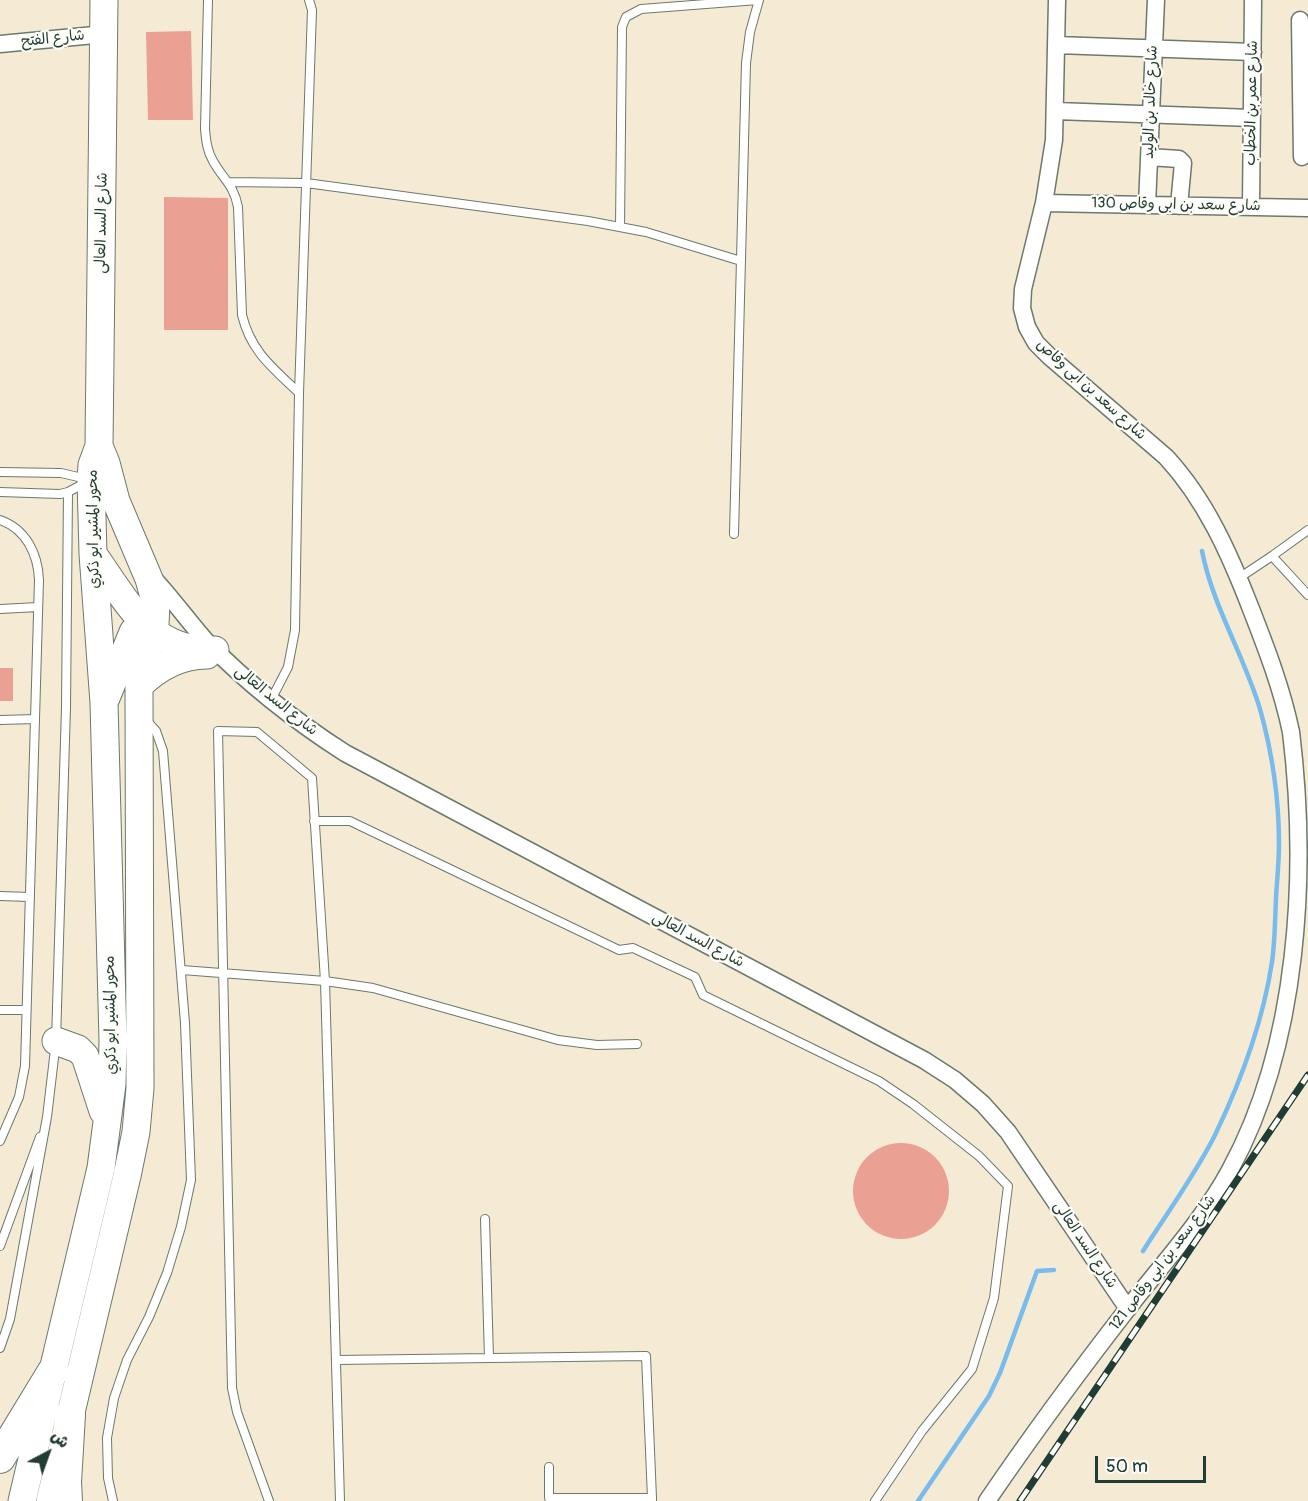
<!DOCTYPE html>
<html>
<head>
<meta charset="utf-8">
<style>
	body { margin:0 }
	#map { position:relative; width:1308px; height:1501px; overflow:hidden; background:#f5ead4; font-family:Pangolin,"Playpen Sans Arabic",sans-serif }
	canvas { display:block }
	.north { position:absolute; left:18px; top:1423px; width:60px; height:60px; -webkit-text-stroke:4px #fdfcf7; paint-order:stroke; rotate:41deg; font-size:16px; font-weight:700; line-height:24px; text-align:center; color:#1f3d34 }
	.north::after { content:''; display:block; margin:auto; width:21px; height:27px; background:#1f3d34; clip-path:polygon(50% 0,100% 100%,50% 72%,0 100%) }
	.scale { position:absolute; left:1095px; top:1456px; width:111px; height:27px; box-sizing:border-box; border:3px solid #1f3d34; border-top:0; padding-left:8px; font-size:18px; line-height:21px; white-space:nowrap; color:#1f3d34; -webkit-text-stroke:4px #fdfcf7; paint-order:stroke }
</style>
</head>
<body>
<div id="map">
<canvas width="1308" height="1501"></canvas>
<div class="north">ش</div>
<div class="scale">50 m</div>
</div>
<script>
const ctx = document.querySelector('canvas').getContext('2d');
ctx.lineJoin = 'round';
function stroke(path, color, width, dash) {
  ctx.strokeStyle = color;
  ctx.lineWidth = width;
  ctx.lineCap = dash ? 'butt' : 'round';
  ctx.setLineDash(dash || []);
  ctx.stroke(path);
}
function paint(path, color) {
  ctx.fillStyle = color;
  ctx.fill(path, 'evenodd');
}
function write(font, color, halo, rows, align = 'center') {
  ctx.font = font + ' Pangolin,"Playpen Sans Arabic",sans-serif';
  ctx.lineWidth = 4.5;
  ctx.setLineDash([]);
  ctx.textBaseline = 'middle';
  ctx.strokeStyle = halo;
  ctx.fillStyle = color;
  for (const [text, x, y, turn = 0] of rows) {
    ctx.save();
    ctx.translate(x, y);
    ctx.rotate((+turn || 0) * Math.PI / 180);
    ctx.textAlign = isNaN(turn) ? turn : align;
    if (halo) ctx.strokeText(text, 0, 0);
    ctx.fillText(text, 0, 0);
    ctx.restore();
  }
}
const stream = new Path2D(`
	M1143,1251C1167,1213 1195,1175 1215,1135C1241,1081 1263,1021 1272,962C1275,941 1275,920 1276,898C1277,880 1279,862 1279,844C1279,799 1272,752 1260,709C1244,655 1213,607 1202,551
	M918,1501L989,1396L1000,1373L1037,1271L1054,1270`);
const building = new Path2D(`
	M191,31L193,120H148L146,32Z
	M164,197L228,198V330H164Z
	M0,668H13V701H0Z
	M853 1191a48 48 0 1 1 96 0a48 48 0 1 1-96 0Z`);
const service = new Path2D(`
	M208,0L205,129C206,140 207,151 213,161C223,179 234,185 238,207L242,315C251,352 273,368 299,393L295,630L288,667L271,700
	M229,182L306,183L588,221L646,232L741,261
	M620,227L622,27L626,17L641,9L758,0
	M299,393L312,10L309,0
	M0,472L61,473L87,479
	M0,492L60,494L68,492L87,482
	M0,520C26,529 38,554 39,580L25,1066L19,1097L0,1141
	M734,534L746,63L750,32L759,0
	M1272,556L1308,530
	M1239,578L1272,556L1308,595
	M0,609L38,607
	M0,720L35,719
	M314,821H350L619,950L633,948L695,977L703,995L879,1081L913,1104L979,1156L1008,1186L994,1298L972,1369L922,1431L875,1501
	M0,896L30,897
	M182,970L325,981L373,988L558,1040L597,1045L637,1044
	M0,1010H26
	M485,1219L489,1358
	M0,1246L40,1137
	M0,1348L10,1319L47,1117L56,1041L66,707L68,492
	M336,1360L646,1356L652,1498
	M549,1467V1498H652V1501
	M113,1501L108,1478L107,1438L114,1398L127,1360L149,1317L167,1273L181,1227L191,1180L185,1023L163,751L156,731L145,719
	M269,1501L237,1412L232,1388L218,731L257,732L312,778L325,981L340,1501`);
const minor = new Path2D(`
	M1300,20L1302,157
	M0,44L105,34
	M1057,45L1253,52
	M1056,111L1252,118
	M1149,157L1179,159L1183,163L1179,206
	M1044,203L1308,208
	M1147,205L1156,0
	M1251,207L1253,0
	M153,578C172,598 188,621 206,641C248,684 295,721 345,753L924,1060L955,1080L983,1104L1008,1132L1128,1309
	M987,1501C1032,1435 1080,1370 1129,1307C1164,1262 1203,1220 1230,1170C1299,1044 1308,872 1291,732C1282,689 1267,650 1251,609C1230,555 1206,500 1166,457L1050,357L1036,343L1027,327L1022,308L1023,289L1044,203L1054,140L1057,0`);
const primary = new Path2D(`
	M93,554C127,601 150,653 215,650
	M139,686C158,667 180,655 207,655
	M106,698L133,632L142,621
	M56,1041L78,1049L85,1056L103,1111
	M22,1501L101,1168L112,1084L113,1041L104,703L93,554L91,480L92,465L99,446L104,0
	M50,1501L127,1176L136,1132L140,1088L139,686L155,624L156,604L149,579L116,501L106,463L99,446`);
const motorway = new Path2D(`
	M0,1458L53,1371
	M67,1501L66,1482L70,1415`);
const rail = new Path2D(`
	M1020,1501L1308,1075`);
const streetNames = [
	["شارع الفتح",53,39,-6],
	["شارع خالد بن الوليد",1151,102,-88],
	["شارع عمر بن الخطاب",1252,103,-89],
	["شارع سعد بن ابى وقاص 130",1176,205,1],
	["شارع السد العالى",102,223,-89],
	["شارع سعد بن ابى وقاص",1091,390,42],
	["محور المشير ابو ذكري",94,529,-91],
	["شارع السد العالى",276,701,39],
	["شارع السد العالى",698,940,28],
	["محور المشير ابو ذكري",111,1015,-91],
	["شارع السد العالى",1085,1245,56],
	["شارع سعد بن ابى وقاص 121",1163,1263,-53]
];
stroke(stream, '#78bbed', 4.5);
paint(building, '#eaa193');
stroke(service, '#6a7a6c', 10);
stroke(minor, '#6a7a6c', 19);
stroke(primary, '#6a7a6c', 29);
stroke(motorway, '#6a7a6c', 32);
stroke(service, '#fff', 8);
stroke(minor, '#fff', 16);
stroke(primary, '#fff', 27);
stroke(motorway, '#fff', 30);
stroke(rail, '#1f3d34', 7);
stroke(rail, '#fdfcf7', 4.5, [14]);
write('15px', '#1f3d34', '#fdfcf7', streetNames);
</script>
</body>
</html>
